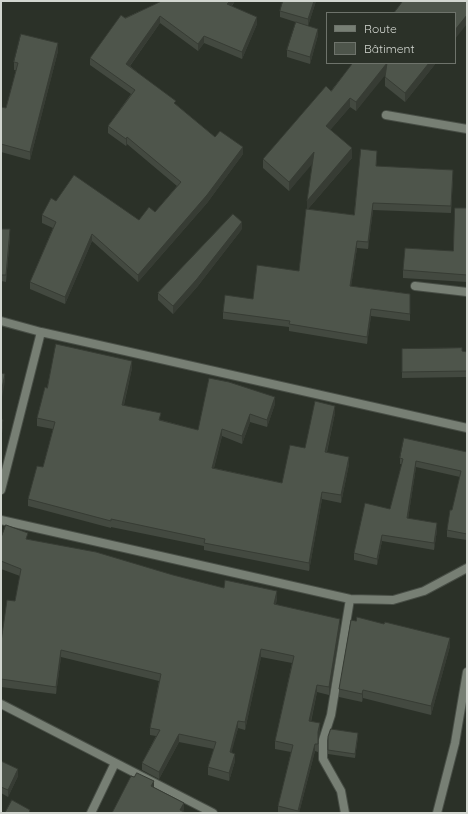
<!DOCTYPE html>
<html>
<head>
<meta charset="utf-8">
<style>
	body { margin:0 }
	#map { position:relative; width:468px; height:814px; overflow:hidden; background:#2b3128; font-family:Quicksand,sans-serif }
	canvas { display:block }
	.frame { position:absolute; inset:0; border:2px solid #d2d6d0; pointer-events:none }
	.legend { position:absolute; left:326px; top:12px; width:130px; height:52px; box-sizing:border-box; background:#2b3128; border:1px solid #6e736b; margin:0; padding:5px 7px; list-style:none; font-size:12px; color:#d2d6d0 }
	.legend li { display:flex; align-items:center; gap:8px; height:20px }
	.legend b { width:20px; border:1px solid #6e736b }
</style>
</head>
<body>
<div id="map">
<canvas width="468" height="814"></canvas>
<div class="frame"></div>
<ul class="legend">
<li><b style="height:5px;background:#777f74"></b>Route</li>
<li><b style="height:11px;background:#4e554b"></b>Bâtiment</li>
</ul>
</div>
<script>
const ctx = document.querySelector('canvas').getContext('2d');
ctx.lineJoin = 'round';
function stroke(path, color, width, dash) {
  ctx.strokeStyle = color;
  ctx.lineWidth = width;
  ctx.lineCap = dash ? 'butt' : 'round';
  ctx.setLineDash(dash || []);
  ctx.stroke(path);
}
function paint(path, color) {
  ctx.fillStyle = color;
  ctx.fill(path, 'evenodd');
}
const minor = new Path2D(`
	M386,115L467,129
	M415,286L467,292
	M1,321L41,332L467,428
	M1,490L41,332
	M1,520L350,599L393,600L424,591L467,568
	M1,704L213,813
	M91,813L115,763
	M345,813L341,791L323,759V740L331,715L350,599
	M437,813L455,743L467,672`);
const wall = new Path2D(`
	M162,1H235L232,6L257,24L242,59L204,43L198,51L160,23L130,66L215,137L243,154L207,203L138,282L92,241L65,304L30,289V282L53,228L42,223V215L56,201L139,220L155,212L177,186L127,144L126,146L108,133V126L131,94L90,65V58L125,18Z
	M316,1L308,26L280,17V11Z
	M318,35L310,64L287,57V50Z
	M58,51L30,160L1,152V107L6,108L16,70H14V62Z
	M353,63H436L405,102L385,86V74L356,111L350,107L330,130L352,158L308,209L354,215L377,157L376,166L453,177L451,213L373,210L368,249L357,248L351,286L410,294V321L371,316L367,344L289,331V327L223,319V312L253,299L299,271L307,209L312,163L289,191L263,168V159L331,91Z
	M467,208V282L403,278V270L453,251Z
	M1,229L10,236L6,282L1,281Z
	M242,229L197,287L173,314L158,300V293Z
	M402,349L467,352V377L402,378Z
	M132,368L124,405L161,420L198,430L275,404L267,427L250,422L242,444L222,436L214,468L282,483L305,448L335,413L327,452L349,464L341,503L322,499L309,571L204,550V546L111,527V528L28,506V499L43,467L53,429L37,426V418L47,388Z
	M467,452V540L447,537V530L460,477L416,467L408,519L437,530L434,550L382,541L377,565L354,560V553L390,509L402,464H400V458Z
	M1,538L28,539L224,588L277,598L276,604L340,626L329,695L317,692L311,722L320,731L318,740V752L315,751L299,813H278V806L291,752L275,749V741L292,663L261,657L245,730L238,728L231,752L235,761L229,781L208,775V767L214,749L179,742L159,779L142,770V763L156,736L150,735V728L159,681L61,657L56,694L1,687V642L15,601L20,576L1,569Z
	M450,646L431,715L363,698L362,702L339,697V689Z
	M358,736L355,758L328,754V737Z
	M1,761L18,776L8,797L1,793Z`);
const shadedWall = new Path2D(`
	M230,1H235L227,11V4Z
	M314,1H316L308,26V19Z
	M467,7V24L455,39V30Z
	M160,16V23L126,71V64Z
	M257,17V24L242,59V52Z
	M318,29V35L310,64V57Z
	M204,36V43L198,51V44Z
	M58,43V51L30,160V152Z
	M387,63V73L356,111V102Z
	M429,63H436L405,102V93Z
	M350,98V107L326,135V126Z
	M127,137V144L126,146V139Z
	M243,147V154L207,203L138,282V275Z
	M352,148V158L307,210V201Z
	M314,152V162L289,191V182Z
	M373,203V210L368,249V242Z
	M242,222V229L197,287L173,314V306Z
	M10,229V236L6,282V275Z
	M92,234V241L65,304V297Z
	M357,241V248L350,293V286Z
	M371,309V316L367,344V337Z
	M132,361V368L122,412V405Z
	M5,374V382L1,402V393Z
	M275,397V404L267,427V420Z
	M335,406V413L325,459V452Z
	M250,414V422L242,444V436Z
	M3,420V428L1,439V430Z
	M222,429V436L212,475V468Z
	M349,457V464L341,503V495Z
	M416,461V467L407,525V518Z
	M322,492V499L309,571V563Z
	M437,523V530L434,550V543Z
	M382,535V541L377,565V559Z
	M277,591V598L274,611V604Z
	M340,619V626L329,695V687Z
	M450,638V646L431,715V706Z
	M261,649V657L245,730V722Z
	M61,650V657L56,694V687Z
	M317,685V692L309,729V721Z
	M363,690V698L362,702V694Z
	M238,721V728L230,759V752Z
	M320,723V731L318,740V732Z
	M358,733V736L355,758V754Z
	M179,734V742L159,779V772Z
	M315,744V751L299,813H298Z
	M235,754V761L229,781V773Z
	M18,769V776L8,797V790Z
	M154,781V789L151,786Z
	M184,803V810L182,813L180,810Z`);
const building = new Path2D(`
	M162,1H230L227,4L257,17L242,52L204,36L198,44L160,16L126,64L176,101L174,103L215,137L220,131L243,147L207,195L138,275L92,234L65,297L30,282L56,222L42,215L51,198L56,201L74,175L139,220L149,207L155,212L181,182L127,137L126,139L108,126L135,90L90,58L121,15L125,18Z
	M283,1H314L308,19L280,11Z
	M403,1H467V7H466L467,8V15L455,30V13H394Z
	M296,22L318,29L310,57L287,50Z
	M21,34L58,43L30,152L1,144V107L6,108L18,63L14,62Z
	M353,63H429L405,93L385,77L387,63L356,102L350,98L326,126L352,148L307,201L314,152L289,182L263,159L326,86L331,91Z
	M361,149L377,151L376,166L453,170L451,206L373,203L368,242L357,241L350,286L410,294V314L371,309L367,337L289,324L290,321L223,312L225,295L253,299L257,265L299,271L306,209L354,215Z
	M455,208H467V275L403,270L405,248L453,251Z
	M233,214L242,222L197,279L173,306L158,293Z
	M1,229H10L6,275H1Z
	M56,344L132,361L122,405L161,413L159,420L198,430L209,378L229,382L275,397L267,420L250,414L242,436L222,429L212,468L282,483L290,445L305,448L315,401L335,406L325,452L349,457L341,495L322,492L309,563L204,543L205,539L111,519V521L28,499L37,466L43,467L55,422L37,418L45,387L47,388Z
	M462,348V351L467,352V371L402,372V349Z
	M1,373L5,374L1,393Z
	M1,419L3,420L1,430Z
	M404,438L467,452V534L447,530L450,510H452L461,471L416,461L407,518L437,523L434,543L382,535L377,559L354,553L365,503L390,509L403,459L400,458Z
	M6,525L28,533L26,539L96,552L173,575L224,588L225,580L277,591L274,604L340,619L329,687L317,685L309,721L320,723L318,732V744H315L298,811L278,806L293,745L275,741L294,656L261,649L245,722L238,721L230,752L235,754L229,773L208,767L216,742L179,734L159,772L142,763L160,730L150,728L161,674L61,650L56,687L1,679V642L7,600L15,601L21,569L1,561V538Z
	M357,617L384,624L385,622L450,638L431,706L363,690L362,694L339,689L351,620L356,621Z
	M331,729L358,733L355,754L328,750V737Z
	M1,761L18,769L8,790L1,787Z
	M137,773L154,781L151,786L184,803L180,810L186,813H112L131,776L134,777Z
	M12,800L30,810L29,813H5Z`);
stroke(minor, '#484e46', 10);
stroke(minor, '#777f74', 8);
paint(wall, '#434940');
paint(shadedWall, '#373c34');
paint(building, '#4e554b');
stroke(building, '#373c34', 1);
</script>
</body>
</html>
